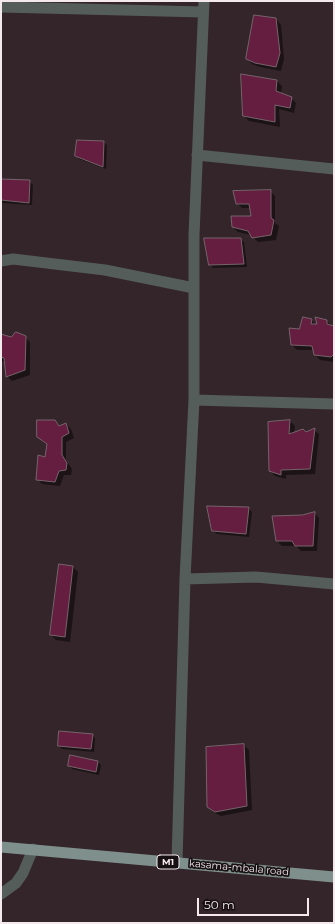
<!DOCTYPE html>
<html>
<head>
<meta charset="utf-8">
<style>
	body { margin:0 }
	#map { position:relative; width:335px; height:924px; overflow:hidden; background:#33252a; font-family:Montserrat,sans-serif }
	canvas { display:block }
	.frame { position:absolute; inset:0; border:2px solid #f4e9ed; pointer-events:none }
	.scale { position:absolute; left:197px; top:898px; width:112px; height:18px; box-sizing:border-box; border:2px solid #f4e9ed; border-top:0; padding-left:5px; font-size:12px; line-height:14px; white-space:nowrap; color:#f4e9ed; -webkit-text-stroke:3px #171012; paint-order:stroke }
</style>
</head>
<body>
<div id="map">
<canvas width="335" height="924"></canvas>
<div class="frame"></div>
<div class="scale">50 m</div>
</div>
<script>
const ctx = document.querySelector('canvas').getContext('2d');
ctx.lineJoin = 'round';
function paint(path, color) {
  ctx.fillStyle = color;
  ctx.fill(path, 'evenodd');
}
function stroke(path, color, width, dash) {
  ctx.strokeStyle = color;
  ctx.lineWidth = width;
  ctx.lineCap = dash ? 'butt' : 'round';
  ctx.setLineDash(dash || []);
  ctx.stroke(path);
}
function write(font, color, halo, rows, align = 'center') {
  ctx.font = font + ' Montserrat,sans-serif';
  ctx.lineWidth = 3.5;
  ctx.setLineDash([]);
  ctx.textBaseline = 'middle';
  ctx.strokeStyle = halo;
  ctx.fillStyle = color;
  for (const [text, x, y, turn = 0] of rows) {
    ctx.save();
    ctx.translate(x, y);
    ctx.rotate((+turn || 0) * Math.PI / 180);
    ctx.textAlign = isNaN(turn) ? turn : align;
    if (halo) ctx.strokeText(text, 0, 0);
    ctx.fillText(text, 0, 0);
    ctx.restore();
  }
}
const shadow = new Path2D(`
	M276,19L281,25L284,59L281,71L260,67L252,64L247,59Z
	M277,81L282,86L281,94L291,98L296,103L294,113L279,109L280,127L249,121L244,116Z
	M104,142L107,145L106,169L79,159L76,156Z
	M1,180L29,181L33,185L32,205L1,203Z
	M270,191L275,196V223L279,226L276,240L258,242L251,235L238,232L233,227L252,217L251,208H242L237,203Z
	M240,239L244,242L247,267L213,268L210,264Z
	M311,320L319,327L327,321L332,326L334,327V362L320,360L315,355L314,350H297L292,345L300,330Z
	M1,335L11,338L25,337L30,342V375L12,381L7,376L6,362L1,361Z
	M55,421L60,426L66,424L71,429L74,438L66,442V460L72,469L71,475H64L60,486L42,484L37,479L46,458L48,445L43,442L38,436Z
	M290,421L295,426L294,433H306L314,430L319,434L315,474L286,475V479L275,476L270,471Z
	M248,508L252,512L249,537L217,534L213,531Z
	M315,513L319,518L317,551H301L296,546H282L277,541L303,515Z
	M60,565L73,567L78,572L70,642L56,640L51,635Z
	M92,735L95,738L94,752L62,749L59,746Z
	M244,745L249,750L252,810L221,816L213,812L208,806Z
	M98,762L101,765L99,775L72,769L69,765Z`);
const building = new Path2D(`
	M254,15L276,18L280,53L276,67L255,63L246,59Z
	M241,74L277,80L276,91L292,97L290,108L275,105V122L243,116Z
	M77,140L104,141L103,167L75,156Z
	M1,179L30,180L29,203L1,200Z
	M271,190V218L274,220L271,235L252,238L248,231L232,227L231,216H251L249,204H236L233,191Z
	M204,238H241L244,264L209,265Z
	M303,317L312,319L311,324H317L315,317L327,320V324L334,326V354L331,357L314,355L312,346L291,345L289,328L299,329Z
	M16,332L26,336L25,370L6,377L4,358L1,357V334L11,337Z
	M37,420H55L59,426L66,423L69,433L62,437V455L67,463L66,470L59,471L55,482L36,480L38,455L45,457L47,444L37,437Z
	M290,420L289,434L303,429L306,432L315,428L310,469L281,470V475L269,471L268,422Z
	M207,506L249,507L246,534L212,531Z
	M315,512L313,546H295L292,541H276L272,516L302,515Z
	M59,564L73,566L65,637L50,635Z
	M59,731L93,734L91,749L58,746Z
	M244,744L247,806L215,812L207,807L206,747Z
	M70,755L98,761L96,772L68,766Z`);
const minor = new Path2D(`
	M1,7L203,12
	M197,155L334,169
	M1,261L13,259L105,270L194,288
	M194,400L334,404
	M185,579L256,577L334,584
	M177,862L185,579L194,400V235L204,1
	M1,894L16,883L23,873L33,849`);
const primary = new Path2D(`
	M1,847L334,877`);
const shields = [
	[168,862,22]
];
const shieldNames = [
	["M1",168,862]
];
const streetNames = [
	["kasama-mbala road",239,868,5]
];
paint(shadow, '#0007');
paint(building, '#651d40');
stroke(building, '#76646b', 1);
stroke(minor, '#555d5b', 11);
stroke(primary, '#7f908c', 11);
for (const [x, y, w] of shields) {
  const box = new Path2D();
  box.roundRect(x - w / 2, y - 7, w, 14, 3);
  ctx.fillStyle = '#171012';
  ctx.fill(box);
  stroke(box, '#f4e9ed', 1);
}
write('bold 9px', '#f4e9ed', null, shieldNames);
write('10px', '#f4e9ed', '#171012', streetNames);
</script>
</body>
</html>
